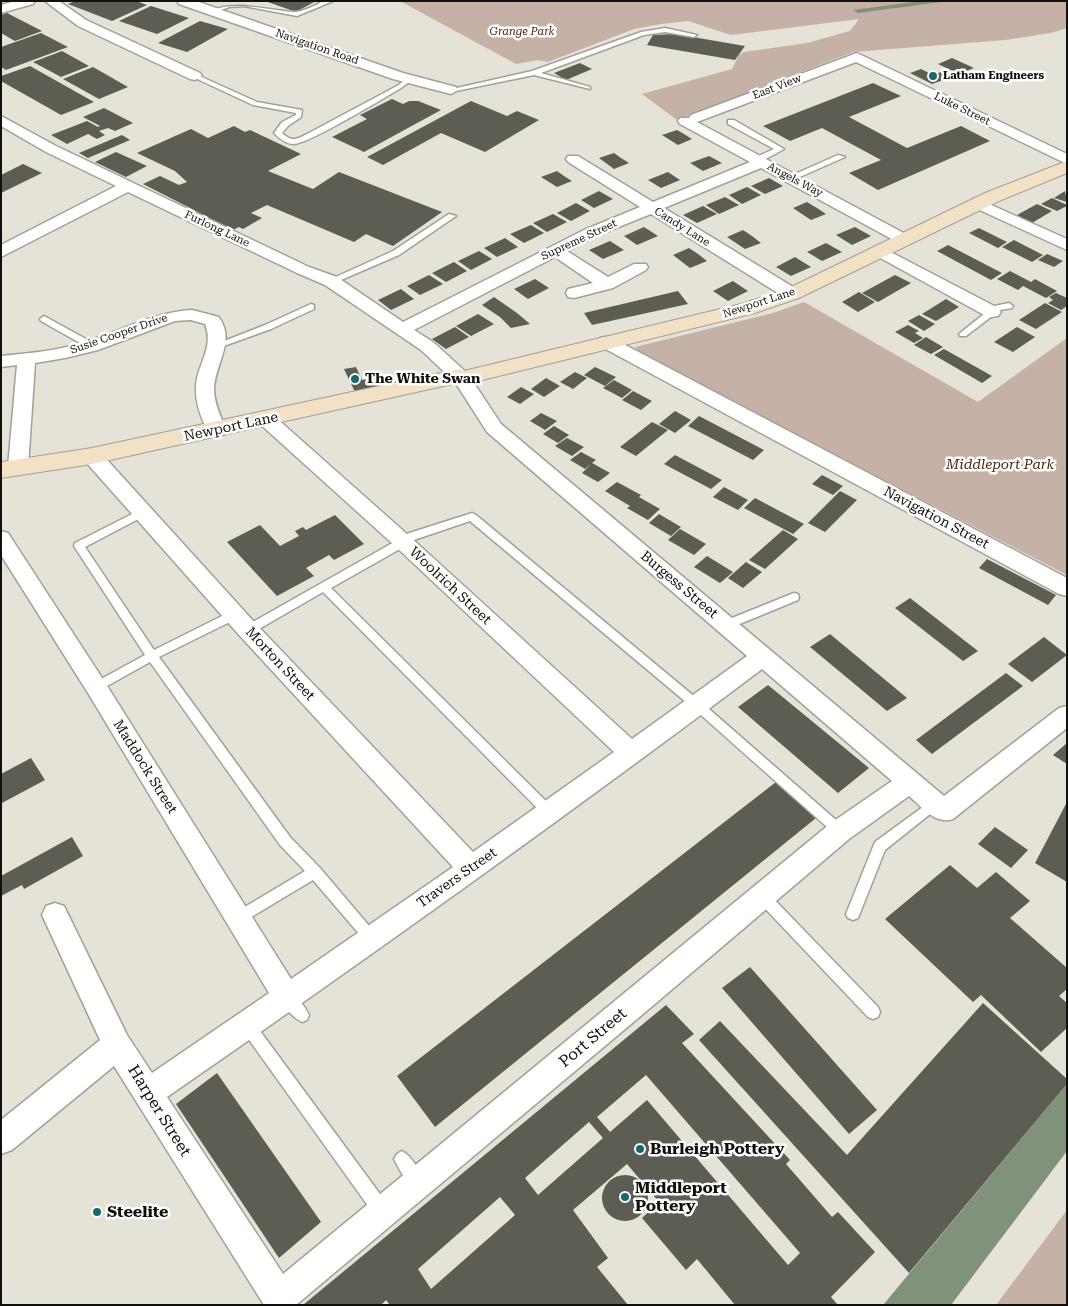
<!DOCTYPE html>
<html>
<head>
<meta charset="utf-8">
<style>
	body { margin:0 }
	#map { position:relative; width:1068px; height:1306px; overflow:hidden; background:#e5e2d7; font-family:"Roboto Serif",serif }
	canvas { display:block }
	.frame { position:absolute; inset:0; border:2px solid #11100c; pointer-events:none }
</style>
</head>
<body>
<div id="map">
<canvas width="1068" height="1306"></canvas>
<div class="frame"></div>
</div>
<script>
const ctx = document.querySelector('canvas').getContext('2d');
ctx.lineJoin = 'round';
function paint(path, color) {
  ctx.fillStyle = color;
  ctx.fill(path, 'evenodd');
}
function stroke(path, color, width, dash) {
  ctx.strokeStyle = color;
  ctx.lineWidth = width;
  ctx.lineCap = dash ? 'butt' : 'round';
  ctx.setLineDash(dash || []);
  ctx.stroke(path);
}
function write(font, color, halo, rows, align = 'center') {
  ctx.font = font + ' "Roboto Serif",serif';
  ctx.lineWidth = 5;
  ctx.setLineDash([]);
  ctx.textBaseline = 'middle';
  ctx.strokeStyle = halo;
  ctx.fillStyle = color;
  for (const [text, x, y, turn = 0] of rows) {
    ctx.save();
    ctx.translate(x, y);
    ctx.rotate((+turn || 0) * Math.PI / 180);
    ctx.textAlign = isNaN(turn) ? turn : align;
    if (halo) ctx.strokeText(text, 0, 0);
    ctx.fillText(text, 0, 0);
    ctx.restore();
  }
}
const green = new Path2D(`
	M400,1H1067V28L1051,33L1005,40L853,52L677,120L642,94L732,69L739,55L744,52L807,43L850,31L859,19L731,35L688,21L661,24L634,29L548,62L538,60L516,64Z
	M804,302L978,402L1067,338V575L641,354L635,347L773,313Z
	M1067,1210V1305H996Z`);
const water = new Path2D(`
	M921,1H949L858,13L853,10Z
	M1067,1084V1151L951,1305H883Z`);
const building = new Path2D(`
	M75,1H136L147,5L112,21L68,4Z
	M265,1H316L296,12Z
	M151,6L189,18L157,34L119,21Z
	M7,13L42,31L15,41L1,33V15Z
	M200,21L228,29L187,52L158,43Z
	M41,33L68,47L6,70L1,67V47Z
	M675,34L745,46L735,60L647,45L653,35Z
	M62,51L89,66L61,77L33,62Z
	M952,58L974,68L959,74L938,64Z
	M580,63L592,69L566,80L554,73Z
	M30,66L94,102L61,115L1,81V76Z
	M93,67L128,87L99,99L63,79Z
	M921,69L933,75L941,72L952,77L932,84L910,73Z
	M873,83L901,96L849,117L907,148L961,126L990,141L878,190L849,173L881,160L822,128L790,141L763,126Z
	M392,99L403,104L409,101H418L441,110L364,152L332,137L367,119L360,115Z
	M471,101L507,116L517,111L539,120L485,152L441,133L383,165L367,157Z
	M104,108L133,123L115,131L108,128L99,131L105,135L97,139L88,134L67,144L51,135L87,121L98,127L100,126L83,117Z
	M234,126L245,132L250,130L301,154L268,171L313,189L339,172L442,212L393,246L366,234L354,242L267,205L251,213L262,218L243,229L239,227L233,230L143,184L160,176L179,185L187,182L175,171L137,153L191,129L208,138Z
	M677,130L684,134L692,139L678,145L662,135Z
	M122,135L130,140L88,158L79,153Z
	M116,152L147,166L126,177L95,162Z
	M614,153L621,158L629,163L614,169L599,158Z
	M709,156L722,163L703,171L690,163Z
	M23,164L42,173L1,193V175Z
	M557,171L564,176L572,181L557,187L541,177Z
	M668,172L680,180L661,188L648,180Z
	M769,178L783,186L765,194L751,186Z
	M747,187L761,195L742,204L729,195Z
	M599,191L613,199L594,208L581,200Z
	M1065,191L1067,202L1054,198Z
	M725,197L739,205L719,214L706,205Z
	M1052,198L1067,205V206L1057,211L1041,204Z
	M807,202L817,208L826,214L811,220L793,208Z
	M576,203L590,211L571,221L557,213Z
	M1037,204L1052,211L1032,223L1017,215Z
	M703,206L717,214L697,223L683,215Z
	M553,214L567,222L547,232L533,223Z
	M531,225L544,233L524,243L510,234Z
	M644,227L658,236L637,245L624,236Z
	M855,227L871,236L852,245L836,235Z
	M979,228L1007,242L998,248L969,233Z
	M743,230L752,236L761,243L745,249L727,237Z
	M505,238L518,247L497,257L484,248Z
	M1014,240L1043,255L1032,262L1002,247Z
	M610,241L624,250L603,259L589,250Z
	M826,243L842,252L822,261L807,252Z
	M948,245L1002,273L991,280L937,251Z
	M689,248L698,254L707,261L690,268L673,255Z
	M479,251L492,259L471,270L458,261Z
	M1047,254L1063,261L1054,267L1038,260Z
	M795,257L811,267L791,276L776,267Z
	M454,262L467,271L446,282L432,273Z
	M1010,271L1031,282L1035,279L1057,291L1046,298L1023,286L1018,290L997,279Z
	M429,275L443,284L420,295L407,286Z
	M895,275L911,283L878,302L862,293Z
	M535,279L549,288L528,299L514,289Z
	M733,281L748,291L728,301L713,291Z
	M401,289L414,299L391,310L378,300Z
	M678,291L688,304L592,325L584,313Z
	M859,292L875,302L858,312L842,302Z
	M1056,293L1067,298V306L1061,310L1048,303L1053,300L1049,297Z
	M494,297L517,313L530,324L511,328L500,317L482,305Z
	M946,299L959,307L936,321L922,314Z
	M1045,303L1062,312L1036,329L1019,320Z
	M478,314L494,324L471,336L456,326Z
	M919,315L935,324L924,331L908,321Z
	M908,325L919,331L915,333L923,338L914,343L895,332Z
	M455,327L469,337L446,349L432,339Z
	M1017,327L1035,337L1013,352L994,342Z
	M926,337L943,347L931,354L914,345Z
	M944,349L992,376L982,383L934,355Z
	M356,367L362,380L374,378L379,387L355,392L344,369Z
	M595,367L616,377L605,386L584,375Z
	M575,372L587,378L573,389L560,382Z
	M546,378L560,386L544,397L531,389Z
	M614,380L632,390L622,398L603,388Z
	M521,387L534,394L520,404L507,397Z
	M633,391L652,401L641,410L622,400Z
	M675,411L691,420L675,433L659,424Z
	M541,413L557,421L545,430L530,421Z
	M699,416L764,450L753,460L688,426Z
	M652,422L668,430L636,456L620,447Z
	M554,426L569,435L558,443L543,434Z
	M567,438L584,447L572,456L555,446Z
	M581,452L596,460L592,463L610,473L598,482L582,473L591,464L585,469L570,460Z
	M675,455L722,480L711,489L664,464Z
	M822,475L843,486L833,495L812,484Z
	M617,482L641,495L639,497L660,509L648,520L627,508L630,506L605,491Z
	M724,487L748,500L738,510L713,497Z
	M840,491L857,500L825,532L808,523Z
	M755,498L804,524L793,534L744,508Z
	M659,514L681,527L671,536L649,523Z
	M335,515L364,544L334,560L329,555L306,568L314,576L277,596L227,542L260,525L280,546L299,536L295,531L303,527L306,530Z
	M680,529L706,544L694,555L668,540Z
	M783,530L798,539L765,569L749,560Z
	M707,556L733,572L720,583L694,567Z
	M987,559L1056,595L1048,605L979,568Z
	M746,562L762,572L743,588L728,578Z
	M910,598L978,651L963,661L895,608Z
	M830,634L907,698L887,711L810,647Z
	M1044,637L1067,655L1032,682L1008,664Z
	M1006,673L1023,686L932,754L916,740Z
	M768,685L869,768L838,793L738,707Z
	M1067,743V764L1053,755Z
	M31,758L45,780L2,803L1,774Z
	M776,782L816,818L435,1127L397,1076Z
	M1067,802V882L1035,863Z
	M995,827L1028,850L1011,868L978,844Z
	M72,837L83,856L24,889L22,885L1,896V876Z
	M950,865L977,888L996,872L1030,901L1010,918L1067,968V989L1059,996L1067,1003V1028L1041,1052L981,995L973,1002L885,919Z
	M750,967L877,1110L849,1134L722,988Z
	M983,1003L1067,1079V1084L909,1273L699,1040L720,1021L847,1155Z
	M666,1005L694,1034L682,1043L790,1160L786,1164L832,1217L838,1212L875,1252L831,1297L838,1305H735L697,1259L686,1270L642,1218L659,1202L627,1164L573,1210L608,1258L597,1267L628,1305H390L386,1300L381,1305H303ZM646,1075L800,1253L788,1265L647,1100L610,1132L597,1117ZM589,1122L603,1138L538,1195L525,1178ZM500,1197L515,1215L431,1289L418,1269Z
	M217,1073L321,1222L279,1258L176,1104Z
	M602 1198a23 23 0 1 1 46 0a23 23 0 1 1-46 0Z`);
const lane = new Path2D(`
	M324,1H333L297,16L244,6L229,7L213,13L210,11C236,0 266,10 294,12C303,12 316,5 324,1Z
	M665,28L697,35L694,37L665,32L644,35L541,73L590,87V89L534,75L451,92L448,90L532,71L641,32Z
	M195,74L257,102L302,110L301,117L288,126L282,133C293,143 297,139 309,133L397,86L408,78L413,79L401,88C384,98 308,144 294,144C286,144 280,139 274,133L282,122L296,115V113L253,105L193,77V75Z
	M728,120H734L784,149L760,162H754V158L774,149L728,124Z
	M838,155L845,157L793,180L786,178Z
	M449,214L456,216L399,255L334,283H331L327,281L393,251Z
	M1009,303L1013,306L1012,308L1000,310L966,336H960L959,334L994,306Z
	M311,304L314,305V309L271,329L221,347H215L214,345L265,325Z
	M44,316L95,344L96,346L92,349L89,348L41,321L40,319Z
	M144,508L149,512L148,514L85,547L154,650L230,612H238L239,615L238,618L159,657L290,837L320,868L376,934L378,938L376,942L371,944L366,942L313,880L243,922L238,924L233,922L231,918L233,914L305,871L280,845L150,662L100,690H92L90,687L92,684L145,655L74,546L75,543Z
	M472,513L476,515L701,702L844,827L846,831L844,835L840,836L836,835L693,708L470,521L408,542L407,545L331,588L554,809L556,813L554,817L550,818L546,817L323,592L252,633H244L242,630L244,627L396,541L397,537Z
	M794,593L798,594L799,597L798,600L730,628H722L720,625L722,622Z
	M935,798L939,799L941,803L939,807L885,850L858,918L853,920L848,918L846,914L875,842Z
	M762,890L767,892L878,1007L880,1012L878,1017L873,1019L868,1017L757,900L755,896L757,892Z
	M287,991C296,995 305,1006 309,1015L307,1020L302,1022C293,1018 284,1007 280,998L282,993Z
	M247,1018L252,1020L388,1205L390,1211L388,1217L382,1219L376,1217L242,1030L240,1025L242,1020Z
	M402,1151C412,1156 421,1173 426,1183L423,1188L418,1191C408,1186 399,1169 394,1159L397,1154Z`);
const street = new Path2D(`
	M15,1H35L33,4L1,13V5Z
	M45,1H59L86,20L200,73L202,76L195,80L190,79L78,26Z
	M177,1H196L403,73L456,87L458,90L451,94L393,79L179,4Z
	M857,53L1067,154V164L856,62L697,122L911,237L913,240L911,243H899L761,168L664,208L798,290L800,294L798,298H786L651,214L596,236L567,251L608,277L634,264H646L648,267L646,270L613,288L574,298L568,297L566,293L568,289L593,283L555,257L414,330L433,342L468,374L501,424L944,796L1059,708L1067,706V728L953,819C935,825 922,807 909,796L849,839L643,1014L296,1305H264L114,1066L12,1150L1,1154V1120L100,1040L42,915L46,906L55,903L64,906L127,1035L152,1073L269,993L88,693L1,555V531L8,533L104,681L291,979L453,867L240,636L85,461L82,456L85,451L92,450L99,451L256,624L473,852L614,752L394,545L260,424L258,420L260,416L267,414L274,416L408,535L632,739L747,656L487,432L455,382L421,350L325,285L297,273L128,192L1,257V245L116,186L46,152L1,126V116L56,146L309,267L337,277L403,322L584,230L640,207L568,162L566,159L568,156H578L653,202L750,162L680,124L678,121L680,118H689L691,115ZM762,669L892,781L831,823L283,1274L167,1097C368,958 567,816 762,669Z
	M978,199L1067,239V250L973,207L970,204L973,201Z
	M881,247L998,308L1001,312L998,316L992,317L986,316L875,255L873,252L875,249Z
	M192,310L219,317C236,342 215,363 214,389C214,403 221,417 226,430L224,434L217,436L210,434C200,418 193,397 197,378C202,358 213,345 205,324L191,320L175,321L98,350L65,358L35,363L28,467L25,472L18,474L11,472L8,467L17,365L1,367V356C29,353 58,351 85,342C121,331 154,312 192,310Z
	M606,337L612,338L1067,578V596L1059,594L600,346L597,342L600,338Z`);
const secondary = new Path2D(`
	M1067,161V173L999,201L799,298L755,313L462,385L457,383L92,464L1,478V462L92,448L459,369L464,371L741,304L785,290L985,193Z`);
const markers = [
	[933,76,5,"#19666c"],
	[355,379,5,"#19666c"],
	[640,1149,5,"#19666c"],
	[625,1197,5,"#19666c"],
	[97,1212,5,"#19666c"]
];
const farParknames = [
	["Grange Park",522,32]
];
const farStreetnames = [
	["Navigation Road",317,47,19],
	["East View",777,87,-21],
	["Luke Street",962,109,26],
	["Angels Way",795,180,28],
	["Candy Lane",682,227,32],
	["Furlong Lane",217,229,25],
	["Supreme Street",579,240,-25],
	["Newport Lane",759,303,-18],
	["Susie Cooper Drive",119,334,-19]
];
const farPoinames = [
	["Latham Engineers",943,76]
];
const poiNames = [
	["The White Swan",365,379]
];
const streetNames = [
	["Newport Lane",231,427,-12],
	["Navigation Street",936,518,28],
	["Burgess Street",679,585,40],
	["Woolrich Street",450,586,43],
	["Morton Street",280,664,47],
	["Maddock Street",145,767,58],
	["Travers Street",457,878,-35]
];
const parkNames = [
	["Middleport Park",1000,465]
];
const nearStreetnames = [
	["Port Street",593,1038,-40],
	["Harper Street",159,1111,58]
];
const nearPoinames = [
	["Burleigh Pottery",650,1149],
	["Middleport",635,1188],
	["Pottery",635,1206],
	["Steelite",107,1212]
];
paint(green, '#c5b1a5');
paint(water, '#81927b');
paint(building, '#5c5e54');
stroke(lane, '#a3a095', 3);
stroke(street, '#a3a095', 3);
stroke(secondary, '#a3a095', 2);
paint(lane, '#fff');
paint(street, '#fff');
paint(secondary, '#f3e1c6');
for (const [x, y, r, color] of markers) {
  const dot = new Path2D();
  dot.arc(x, y, r, 0, 2 * Math.PI);
  ctx.fillStyle = color;
  ctx.fill(dot);
  stroke(dot, '#fff', 2);
}
write('italic 11px', '#4c2508', '#fff', farParknames);
write('11px', '#11100c', '#fff', farStreetnames);
write('bold 11px', '#11100c', '#fff', farPoinames, 'left');
write('bold 14px', '#11100c', '#fff', poiNames, 'left');
write('14px', '#11100c', '#fff', streetNames);
write('italic 14px', '#4c2508', '#fff', parkNames);
write('16px', '#11100c', '#fff', nearStreetnames);
write('bold 16px', '#11100c', '#fff', nearPoinames, 'left');
</script>
</body>
</html>
